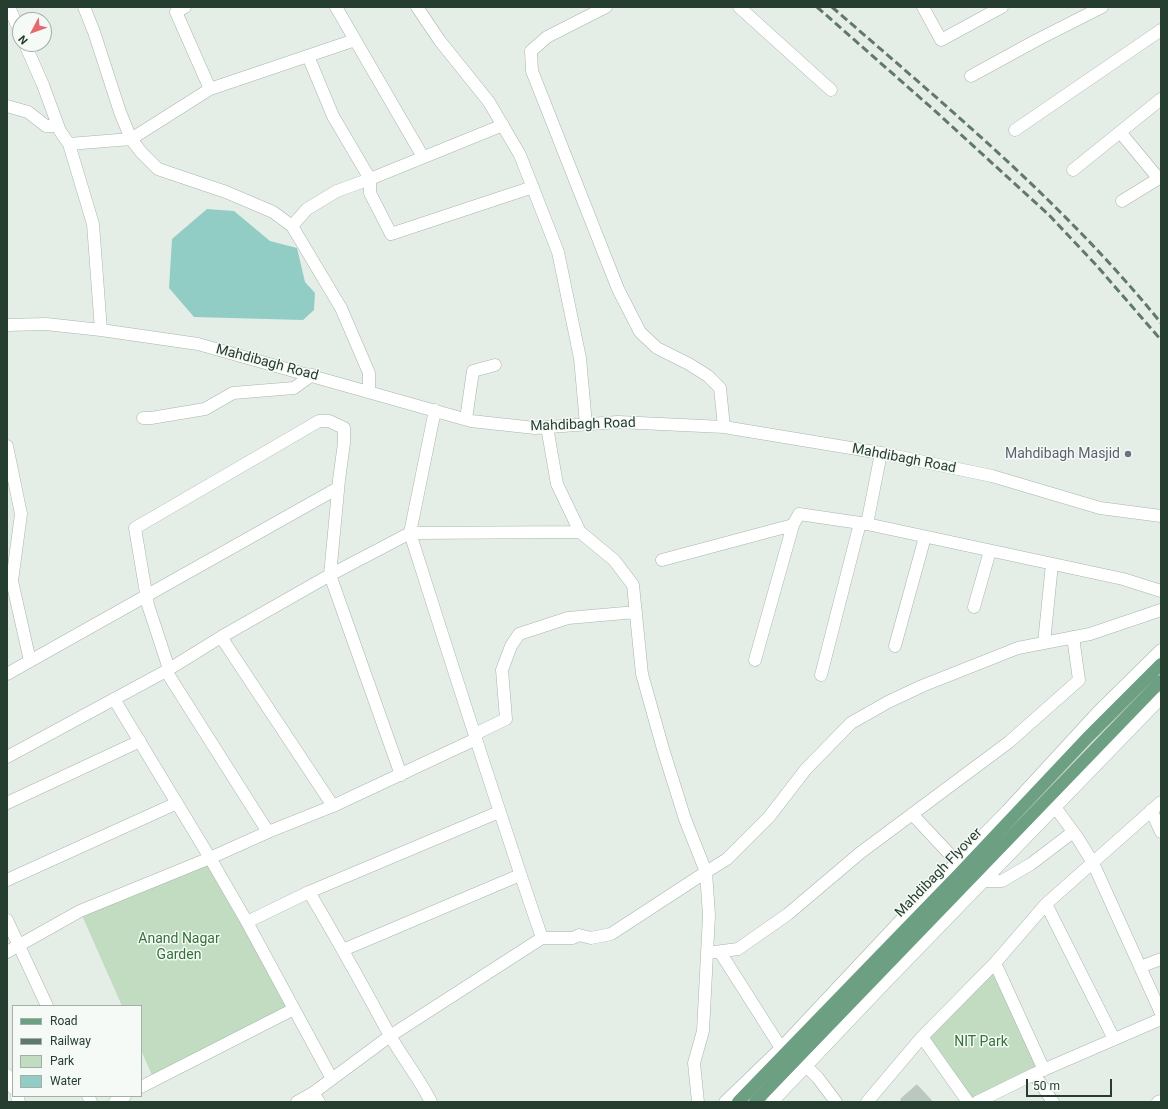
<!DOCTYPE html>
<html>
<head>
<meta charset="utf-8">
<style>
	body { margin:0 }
	#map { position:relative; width:1168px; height:1109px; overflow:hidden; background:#e5ede7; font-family:Roboto,sans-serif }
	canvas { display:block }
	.frame { position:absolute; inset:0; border:8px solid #253e30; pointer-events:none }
	.legend { position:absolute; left:12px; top:1005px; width:130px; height:92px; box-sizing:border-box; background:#f6faf6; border:1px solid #a2afa7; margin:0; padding:5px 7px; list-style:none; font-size:12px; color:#253e30 }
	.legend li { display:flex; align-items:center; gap:8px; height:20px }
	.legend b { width:20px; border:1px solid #a2afa7 }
	.north { position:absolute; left:12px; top:12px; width:40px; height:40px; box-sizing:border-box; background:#f6faf6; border:1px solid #a2afa7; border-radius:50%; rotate:229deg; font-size:11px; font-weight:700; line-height:16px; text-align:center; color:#253e30 }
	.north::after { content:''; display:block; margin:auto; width:14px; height:18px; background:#e76970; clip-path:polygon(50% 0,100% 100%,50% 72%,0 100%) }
	.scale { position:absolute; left:1026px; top:1079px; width:86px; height:18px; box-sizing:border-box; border:2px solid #253e30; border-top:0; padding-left:5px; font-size:12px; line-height:14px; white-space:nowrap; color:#253e30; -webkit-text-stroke:3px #f6faf6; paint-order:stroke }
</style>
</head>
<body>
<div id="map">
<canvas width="1168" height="1109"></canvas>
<div class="frame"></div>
<ul class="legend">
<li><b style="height:5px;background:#6d9f83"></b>Road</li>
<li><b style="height:5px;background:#60796b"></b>Railway</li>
<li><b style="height:11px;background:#c1dcc0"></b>Park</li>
<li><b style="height:11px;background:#92cdc5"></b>Water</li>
</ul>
<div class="north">N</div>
<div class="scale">50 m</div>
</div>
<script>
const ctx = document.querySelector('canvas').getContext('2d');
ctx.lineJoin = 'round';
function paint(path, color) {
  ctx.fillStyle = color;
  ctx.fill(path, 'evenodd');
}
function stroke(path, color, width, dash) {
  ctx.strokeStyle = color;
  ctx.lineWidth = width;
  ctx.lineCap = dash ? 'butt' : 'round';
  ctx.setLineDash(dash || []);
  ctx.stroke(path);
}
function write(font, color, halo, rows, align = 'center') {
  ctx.font = font + ' Roboto,sans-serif';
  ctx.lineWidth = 3;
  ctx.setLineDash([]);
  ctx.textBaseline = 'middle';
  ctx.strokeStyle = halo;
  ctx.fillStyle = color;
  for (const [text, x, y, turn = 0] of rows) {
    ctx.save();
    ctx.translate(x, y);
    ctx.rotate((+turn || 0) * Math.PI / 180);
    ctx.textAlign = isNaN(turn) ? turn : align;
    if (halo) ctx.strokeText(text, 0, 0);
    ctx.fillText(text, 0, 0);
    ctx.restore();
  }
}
const green = new Path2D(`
	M210,858L294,1009L154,1080L141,1050V1006H122L80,911Z
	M995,963L1044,1070L968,1102L922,1037Z`);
const water = new Path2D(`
	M207,209L234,211L270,241L297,248L305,282L315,293L314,310L303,320L194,317L169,288L172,239Z`);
const building = new Path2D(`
	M917,1085L933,1102H901V1099Z`);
const minor = new Path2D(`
	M9,7L20,32
	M84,7L94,32L120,112L131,139L141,152L158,169L226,192L273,212L292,226
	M185,7L176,12L210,89L355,40
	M336,7L423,157
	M417,7L440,41L489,102L520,155L558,252L580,358L586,424
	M606,7L547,37L531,51L532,71L618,289L640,332L657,348L689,364L708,376L720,388L724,427
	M739,7L831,90
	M923,7L941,40L1002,7
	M25,44L43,85L60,131L69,144L93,224L101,330
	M308,56L333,116L370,179V193L391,234L533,187
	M971,76L1037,40L1102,7
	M7,106L28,112L46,126H58
	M1015,130L1161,30
	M1120,132L1159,179
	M69,144L131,139L210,89
	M1073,170L1161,99
	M1122,201L1161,177
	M7,325L46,324L101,330L198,344L471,421L535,428L618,422L724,427L881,453L992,476L1100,508L1161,516
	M369,391V373L341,308L292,226L307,209L337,191L370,179L503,125
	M435,410L410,533L580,532L557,484L547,427
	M143,418H151L205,409L233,393L294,388L312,375
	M466,419L473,371L495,365
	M7,446L21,514L12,581L30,661
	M881,453L867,524L1123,579L1161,591
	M662,560L793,525
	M974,607L990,551
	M1044,643L1052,564
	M895,646L925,537
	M755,660L793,525L799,514L867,524
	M169,669L148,605L135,528L319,421H329L344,428V443L339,480L330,575L401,775
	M166,671L268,832L333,806
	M7,674L338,488
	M821,675L860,523
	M114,699L210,858L268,832
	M475,734L506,719L502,670L511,646L519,634L568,618L636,612
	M7,757L166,671L221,637
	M7,803L140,741
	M1055,807L1077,837L1093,863L1161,1013
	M1151,810L1161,832
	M912,814L957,862
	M7,880L177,803
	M984,881H1002L1031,864L1073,832
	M1046,904L1114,1039
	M7,920L47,1006
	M247,922L309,892
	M542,938H573L579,935L591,938L611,934L706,872L685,819L663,749L642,674L633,585L614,560L580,532
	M343,950L520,875
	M7,952L80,911L210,858L247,922L294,1009L141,1087
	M720,952L781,1048
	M707,953L738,949L788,914L860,853L1009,742L1079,680L1073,637
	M995,963L1044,1070
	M1140,967L1161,959
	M294,1009L332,1079
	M806,1066L818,1078L836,1102
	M1034,1074L1053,1102
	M7,1075L13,1088
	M17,1096L19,1102
	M88,1096L91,1102
	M115,1102L125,1096
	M297,1102L313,1093
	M319,1102L313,1093L390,1036L542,938C496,804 453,668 410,533L330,575L221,637L333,806L476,739
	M431,1102C419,1078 402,1057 389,1034C363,986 337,939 309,892L499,812
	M698,1102L694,1063L703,1031L709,915L706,872L727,859L769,817L806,769L851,723L888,702L922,686L1018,648L1090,634L1161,610
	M725,1102L781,1048L916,904L1007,811L1099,711L1161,650
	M772,1102L883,985L1161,698
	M867,1102L922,1037
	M968,1102L922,1037L995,963L1046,904L1161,802
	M977,1102L1034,1074L1161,1019
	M1158,1102L1161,1101`);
const major = new Path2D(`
	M738,1102L959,874L1087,738L1161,664
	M755,1102L1161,681`);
const rail = new Path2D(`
	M817,7L934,110L1049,215L1097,266L1161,340
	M832,7C947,107 1065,204 1161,323`);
const markers = [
	[1128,454,4,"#6b7280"]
];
const streetNames = [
	["Mahdibagh Road",267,363,15],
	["Mahdibagh Road",583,425,-2],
	["Mahdibagh Road",904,459,11],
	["Mahdibagh Flyover",939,873,-46]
];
const worshipNames = [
	["Mahdibagh Masjid",1120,454]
];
const parkNames = [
	["Anand Nagar",179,939],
	["Garden",179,955],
	["NIT Park",981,1042]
];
paint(green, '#c1dcc0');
paint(water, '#92cdc5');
paint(building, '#bbc8bf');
stroke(building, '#b8c6bc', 1);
stroke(minor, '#a8b5ac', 13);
stroke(major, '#c2c9c5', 13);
stroke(minor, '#fff', 12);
stroke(major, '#6d9f83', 12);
stroke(rail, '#60796b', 3, [8, 4]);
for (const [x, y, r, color] of markers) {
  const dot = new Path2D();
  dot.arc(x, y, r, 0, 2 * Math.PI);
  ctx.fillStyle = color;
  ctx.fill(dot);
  stroke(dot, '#f6faf6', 1.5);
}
write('14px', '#253e30', '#f6faf6', streetNames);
write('14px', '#5b616d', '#f6faf6', worshipNames, 'right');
write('14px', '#337238', '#f6faf6', parkNames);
</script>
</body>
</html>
